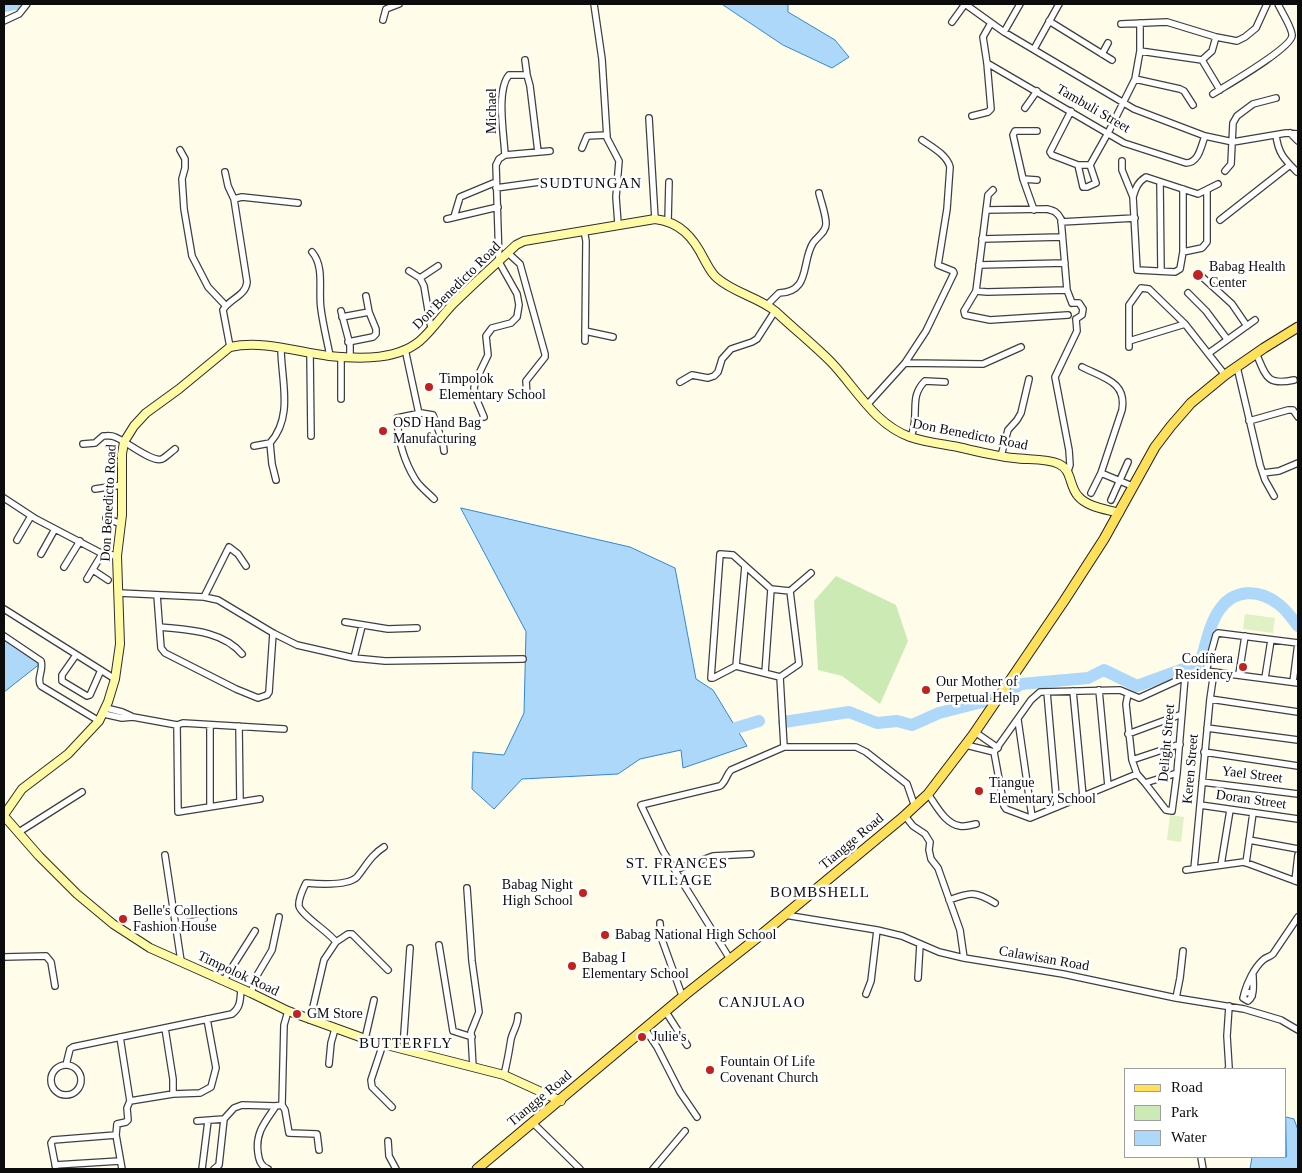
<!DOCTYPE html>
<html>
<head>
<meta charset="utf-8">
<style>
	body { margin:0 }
	#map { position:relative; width:1302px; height:1173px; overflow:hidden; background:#fffcea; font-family:"Times New Roman",serif }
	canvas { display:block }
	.frame { position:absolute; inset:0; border:5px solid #0c0c0c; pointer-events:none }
	.legend { position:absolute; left:1124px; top:1068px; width:162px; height:90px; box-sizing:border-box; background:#fff; border:1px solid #9e9e9e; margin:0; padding:6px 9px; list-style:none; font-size:15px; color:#0c0c0c }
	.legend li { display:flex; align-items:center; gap:10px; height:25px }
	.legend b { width:25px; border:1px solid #9e9e9e }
</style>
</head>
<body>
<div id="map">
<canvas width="1302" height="1173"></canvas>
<div class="frame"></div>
<ul class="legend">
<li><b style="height:6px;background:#fee05b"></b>Road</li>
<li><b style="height:14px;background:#cceab3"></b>Park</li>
<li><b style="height:14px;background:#add8f9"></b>Water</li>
</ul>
</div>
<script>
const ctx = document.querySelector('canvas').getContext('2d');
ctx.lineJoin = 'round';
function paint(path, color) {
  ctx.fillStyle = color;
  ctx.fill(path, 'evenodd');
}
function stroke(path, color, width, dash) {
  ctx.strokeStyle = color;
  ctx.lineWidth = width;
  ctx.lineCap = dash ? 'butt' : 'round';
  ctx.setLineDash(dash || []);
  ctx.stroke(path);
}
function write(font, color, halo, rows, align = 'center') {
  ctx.font = font + ' "Times New Roman",serif';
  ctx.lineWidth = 5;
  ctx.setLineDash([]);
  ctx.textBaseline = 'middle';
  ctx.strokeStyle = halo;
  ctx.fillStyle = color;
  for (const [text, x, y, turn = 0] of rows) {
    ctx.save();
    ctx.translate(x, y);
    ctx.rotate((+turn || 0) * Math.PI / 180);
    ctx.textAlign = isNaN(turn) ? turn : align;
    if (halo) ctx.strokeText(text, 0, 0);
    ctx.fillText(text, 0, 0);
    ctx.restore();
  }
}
const green = new Path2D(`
	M836,576L896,605L908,641L880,704L842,676L818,670L814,601Z`);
const pitch = new Path2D(`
	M1245,614L1275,618L1273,633L1243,629Z
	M1170,815L1184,817L1181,842L1167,840Z`);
const water = new Path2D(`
	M722,4H788V12L835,40L849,57L832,68L783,45Z
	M461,508L630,547L675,568L696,679L713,690L747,746L683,768L681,750L640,759L618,774L522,779L494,809L472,789L473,752L504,755L524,713L526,632Z
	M4,639L41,663L4,692Z
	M1286,1117L1294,1119L1298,1130V1169H1250L1252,1157H1286Z`);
const river = new Path2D(`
	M4,6L15,4
	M1006,693L1021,684L1088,678L1104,670L1137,686L1200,663C1206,646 1209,624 1220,609C1234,589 1259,589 1277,603C1285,608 1292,618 1298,626
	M784,722L849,712L877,723L897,721L912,725L939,713L990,700
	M736,728L759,721`);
const street = new Path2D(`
	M594,4L602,59L607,138L619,161L616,197L618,224
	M965,4L1004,32L1134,109L1205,136L1233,142L1286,133L1298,134
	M383,20L386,9L399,4
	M4,21L19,14L27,4
	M1049,21L1112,60
	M952,22L965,4
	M1121,24L1167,22L1216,37L1237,41L1245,37L1256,28L1267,4
	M1004,32L1020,4
	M1034,49L1059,4
	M1140,51L1202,60
	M1102,54L1108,43
	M525,60L527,75
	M1202,60L1220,90
	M1202,60L1212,51L1216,37
	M987,63L1124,143L1186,163C1199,163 1201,146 1205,136
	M1135,79L1180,89L1184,91L1193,105
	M1213,94C1227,85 1290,49 1292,36C1293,29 1281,11 1278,4
	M1025,108L1037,91
	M1071,111L1050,152L1052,155L1078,165H1090L1108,133L1135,79L1140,51V23
	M972,116L988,112L991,109L987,63L983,37L991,23
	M649,118L655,219
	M1290,133L1298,141
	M1276,135C1278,153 1284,159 1297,172
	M582,148L587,136L607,135
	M180,150L185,159V168L182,179L184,209L192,256L208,287L226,306
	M505,155C504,135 496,90 509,75H527L530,86L538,152
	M1122,161V170L1133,197
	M1078,165L1083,187H1087L1096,183L1090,165
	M1225,171L1231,164L1233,123L1237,116L1253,104L1276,98
	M225,172L228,186L234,199
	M1023,179L1037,180
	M1160,182L1161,271
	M496,188L554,180
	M1183,189V252L1180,269L1175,272L1137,270L1133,197C1136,187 1138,182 1146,177L1198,194L1218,184
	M993,190L988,195L976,291L964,311L965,315L990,320L1068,315
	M986,210L1047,209C1055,211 1057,212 1061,219L1067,290L1072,303
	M1034,210L1023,179L1013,135L1015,131H1037
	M454,217L460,197L496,182
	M447,219L498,207
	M1220,220L1290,165
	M668,221L669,182
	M1061,222L1135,218
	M584,230L586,241L585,341
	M982,239L1062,237
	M312,252C325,267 318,291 321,309C323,325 327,340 330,356
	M1183,252L1202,248L1207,242V190
	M508,253L520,264L545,354V357L526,381L527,394
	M979,265L1065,263
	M409,271L420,278L424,286L431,328
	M1200,275L1232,304L1247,326
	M420,278L438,266
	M976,291L987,292L1067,290
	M1188,293L1206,311L1227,339
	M1072,303H1079L1083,309L1082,315L1076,319
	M767,305L779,293C811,292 801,262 813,243C817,237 826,232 826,224C826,214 821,202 819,193
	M341,311L350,345V357
	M342,317L369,312
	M585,331L613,337
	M1129,341L1185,324
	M348,342L373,337L376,334V329L369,312L366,296
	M230,347L223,310C229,299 246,296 247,282L234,199L242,197L298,203
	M1129,347V305L1141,288L1149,289L1185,324L1225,375
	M405,349L419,414
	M310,353L311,436
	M1209,353L1255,320
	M1256,353C1266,376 1266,386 1294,380
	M905,363L983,364L1021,347
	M1082,367C1104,378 1127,382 1122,410L1101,473L1091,493
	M1237,367L1260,465L1265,480L1274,496
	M680,382L692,375L708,378L714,376L718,372L722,359L731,349L752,342L757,339L775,311
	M341,399V356
	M867,405L905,363L926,331L954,273L953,271L938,265L947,209L950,167C947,155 932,147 922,140
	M484,417L476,398L474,388L476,380L488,355L486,336L492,328L511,323L517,317L519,305L517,294L499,262L496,165L499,159L505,155L550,151
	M1249,421L1288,410H1293L1298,417
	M911,437C912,433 914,429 914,425C917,408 911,395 925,381L945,382
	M270,443L272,464L276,480
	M83,444L95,443L103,436C107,436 111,435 115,437C126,441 152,463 162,459C166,457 171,452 175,449
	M254,446L270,443C294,416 281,380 281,348
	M1001,456L1008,430L1017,420L1021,413L1029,379
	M1068,471L1070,465L1069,450L1055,377L1077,331L1076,319
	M1101,473L1132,486
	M1263,473L1279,471L1298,463
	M95,489L122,485
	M4,498L36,519L99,552L117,556
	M434,499C428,493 419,486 415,479C404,461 398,438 397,418L421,413L433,415L443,443L444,451
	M1111,500L1128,462
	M106,518L121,524
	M17,540L31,516
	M41,554L55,529
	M64,567L80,541
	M93,570L108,580
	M87,579L102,554
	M790,591L799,664L780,677L736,666L713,678H711L720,554L733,555L771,589L790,591L811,573
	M119,593L204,597L218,600L273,633L297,645L354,658L385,661L523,659
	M157,595L161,648L165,653L236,689L258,698L267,695L269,692L273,633
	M204,597L229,547L238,554L246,566
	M4,609L115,679
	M345,622L388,629L417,628
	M160,627C187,630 222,630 242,654
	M4,636L41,661C44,670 36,679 41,686L99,721
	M76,655L62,675V681L87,696L90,695L101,670
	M354,658L362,626
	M736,666L745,566
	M1206,671L1216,635L1218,633L1298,643
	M765,673L771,589
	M1239,674L1245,636
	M780,677L784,747
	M1265,678L1271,640
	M1293,682L1298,643
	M1099,690L1108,786
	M1073,691L1083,796
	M1047,692L1057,807
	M1128,694L1126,704L1132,760L1137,774L1145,783L1166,810L1172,811L1177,773L1185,677
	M1210,699L1298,712
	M106,708L122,712L131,716
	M104,714L122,718L133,717L177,725L183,723L284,729
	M1018,720L1032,817
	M177,725L178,812L260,799
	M210,725V807
	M239,726L240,802
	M1207,728L1298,740
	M975,732L998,748
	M1128,734L1182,714
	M966,745L994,752
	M994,752L1031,700L1040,692L1120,690L1139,698L1185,677L1206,671L1298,683
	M994,752L1004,806L1006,809L1030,818L1137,774
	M1204,752L1298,766
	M1132,760L1180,744
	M1202,782L1298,794
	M1145,783L1177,773
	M928,794C936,805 945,824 960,826C965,827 971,825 976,824
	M1200,805L1298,819
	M905,816L913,826L925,834L930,842L929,850L931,859L938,868L960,930L964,958
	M19,832L82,792
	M1249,840L1298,849
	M165,855L181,961
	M1246,863L1253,813
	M1221,865L1230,810
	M1194,869L1210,699L1214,672
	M675,870L713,856L751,854
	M1186,870L1244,862L1298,882
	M1295,881L1298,855
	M467,888L472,961L479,1012L471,1032L473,1067
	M949,900C971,892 975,891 995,903
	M785,915L877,930L902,936L939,952L964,958L1063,974L1176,998L1244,1009L1281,1020L1298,1030
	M660,923L661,937L683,998
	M177,925L204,919
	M336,942L348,934H352L388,970
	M439,945L453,1031L472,1037
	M4,957L46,956L51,962L55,986
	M730,959L663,851L641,805L720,786C726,782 726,775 731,770L784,747H856L866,752L907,784L915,807
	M918,978L920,944
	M224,980L255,931
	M251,993L256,977L272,950L279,917
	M866,994L871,981L877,930
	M1244,994C1247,983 1254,968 1263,960C1266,957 1270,957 1273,954L1298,917
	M1252,996L1250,993L1245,992L1243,998L1248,1001C1255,996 1253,984 1253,976
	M1176,998L1180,978L1183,951
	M666,1012L687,1045
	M310,1020L324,960L336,942C329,932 301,915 299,906C298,899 303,889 306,883C318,884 348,886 357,877C366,866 371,855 384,847
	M165,1028L173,1079V1094
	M645,1029L657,1047L680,1092L697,1117
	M365,1039L374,1000
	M383,1044L371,1080L372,1087L392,1107
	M403,1048L410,948
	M329,1064L331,1043L335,1029
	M51 1080a15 15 0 1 1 30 0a15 15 0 1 1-30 0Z
	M66,1065L70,1049L73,1047L232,1014C241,1007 240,1000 241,989
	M1228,1069L1229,1068L1227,1036L1229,1006
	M504,1075C507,1063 509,1052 511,1039C513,1031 518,1025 518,1016
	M130,1101L173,1094L200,1093L211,1087L216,1068L207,1019
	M282,1105L285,1110L289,1133L317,1134L319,1150
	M197,1121L224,1119L234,1108L242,1105L276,1106L282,1105L284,1025L288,1011
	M533,1123L580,1169
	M116,1135L122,1169
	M388,1141L389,1156L396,1169
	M1201,1157L1203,1169
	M55,1165L120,1161
	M56,1169L51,1143L53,1140L116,1135L117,1124L126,1122L128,1120L127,1108L130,1101L120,1037
	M202,1169L208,1121
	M214,1169L219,1165L224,1119
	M268,1169C261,1166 259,1161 258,1153C255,1133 265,1122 276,1106
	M653,1169L685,1131`);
const secondary = new Path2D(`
	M4,815L22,789L68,754L99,721L108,702L115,679L120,644L117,556L122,515V454L124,442L134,426L146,413L179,389L230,347C263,340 297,352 329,356C360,359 401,361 424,337C435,326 444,313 454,303C474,283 496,264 516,245L524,241L655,219C680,222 693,237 704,259C708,266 711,273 717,278C734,293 758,297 775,311C793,328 813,344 831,362C856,388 874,424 910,437C925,442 942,444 958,447C976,451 995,456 1014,458C1027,460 1046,458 1059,464C1072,470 1069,486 1078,496C1087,507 1105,509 1119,513
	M4,816L39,856L77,894L113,924L150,948L251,993L288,1011L371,1041L504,1075L561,1101`);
const primary = new Path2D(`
	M477,1169L686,994L762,934L902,818L928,794L973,735L1064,601L1104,539L1155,447L1171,426L1191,403L1225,375L1264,348L1298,327`);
const markers = [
	[1198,275,6,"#c1211f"],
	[429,387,5,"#c1211f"],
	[383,431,5,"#c1211f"],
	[1243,667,5,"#c1211f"],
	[926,690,5,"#c1211f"],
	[979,791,5,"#c1211f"],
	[583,893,5,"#c1211f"],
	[123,919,5,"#c1211f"],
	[605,935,5,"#c1211f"],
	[572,966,5,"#c1211f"],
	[297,1014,5,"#c1211f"],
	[642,1037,5,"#c1211f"],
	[710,1070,5,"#c1211f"]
];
const streetNames = [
	["Tambuli Street",1093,109,30],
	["Michael",492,111,-90],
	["Don Benedicto Road",457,286,-45],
	["Don Benedicto Road",970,435,11],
	["Don Benedicto Road",109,503,-87],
	["Delight Street",1167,743,-85],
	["Keren Street",1191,769,-85],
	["Yael Street",1252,775,7],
	["Doran Street",1251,800,8],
	["Tiangge Road",852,842,-40],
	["Calawisan Road",1044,959,10],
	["Timpolok Road",238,974,25],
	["Tiangge Road",540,1099,-40]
];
const poiNames = [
	["Babag Health",1209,267],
	["Center",1209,283],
	["Timpolok",439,379],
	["Elementary School",439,395],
	["OSD Hand Bag",393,423],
	["Manufacturing",393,439],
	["Codiñera",1233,659,"right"],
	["Residency",1233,675,"right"],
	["Our Mother of",936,682],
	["Perpetual Help",936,698],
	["Tiangue",989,783],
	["Elementary School",989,799],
	["Babag Night",573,885,"right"],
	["High School",573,901,"right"],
	["Belle's Collections",133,911],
	["Fashion House",133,927],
	["Babag National High School",615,935],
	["Babag I",582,958],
	["Elementary School",582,974],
	["GM Store",307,1014],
	["Julie's",652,1037],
	["Fountain Of Life",720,1062],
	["Covenant Church",720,1078]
];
const neighbourhoodNames = [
	["SUDTUNGAN",591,184],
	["ST. FRANCES",677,864],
	["VILLAGE",677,881],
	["BOMBSHELL",820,893],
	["CANJULAO",762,1003],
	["BUTTERFLY",406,1044]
];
paint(green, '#cceab3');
paint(pitch, '#dff1c5');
paint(water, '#add8f9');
stroke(water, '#3188d2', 1);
stroke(river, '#add8f9', 12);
stroke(street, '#3f3f3f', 8);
stroke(secondary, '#2e2e2e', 10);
stroke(primary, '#1d1d1d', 11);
stroke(street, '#fff', 5.5);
stroke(secondary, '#fffaa5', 8);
stroke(primary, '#fee05b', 9);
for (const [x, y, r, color] of markers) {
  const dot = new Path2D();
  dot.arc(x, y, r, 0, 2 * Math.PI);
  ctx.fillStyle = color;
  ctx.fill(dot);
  stroke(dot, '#fff', 2);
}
write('14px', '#0c0c0c', '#fff', streetNames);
write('14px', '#0c0c0c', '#fff', poiNames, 'left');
ctx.letterSpacing = '1px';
write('15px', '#0c0c0c', '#fff', neighbourhoodNames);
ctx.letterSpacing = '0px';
</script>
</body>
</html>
